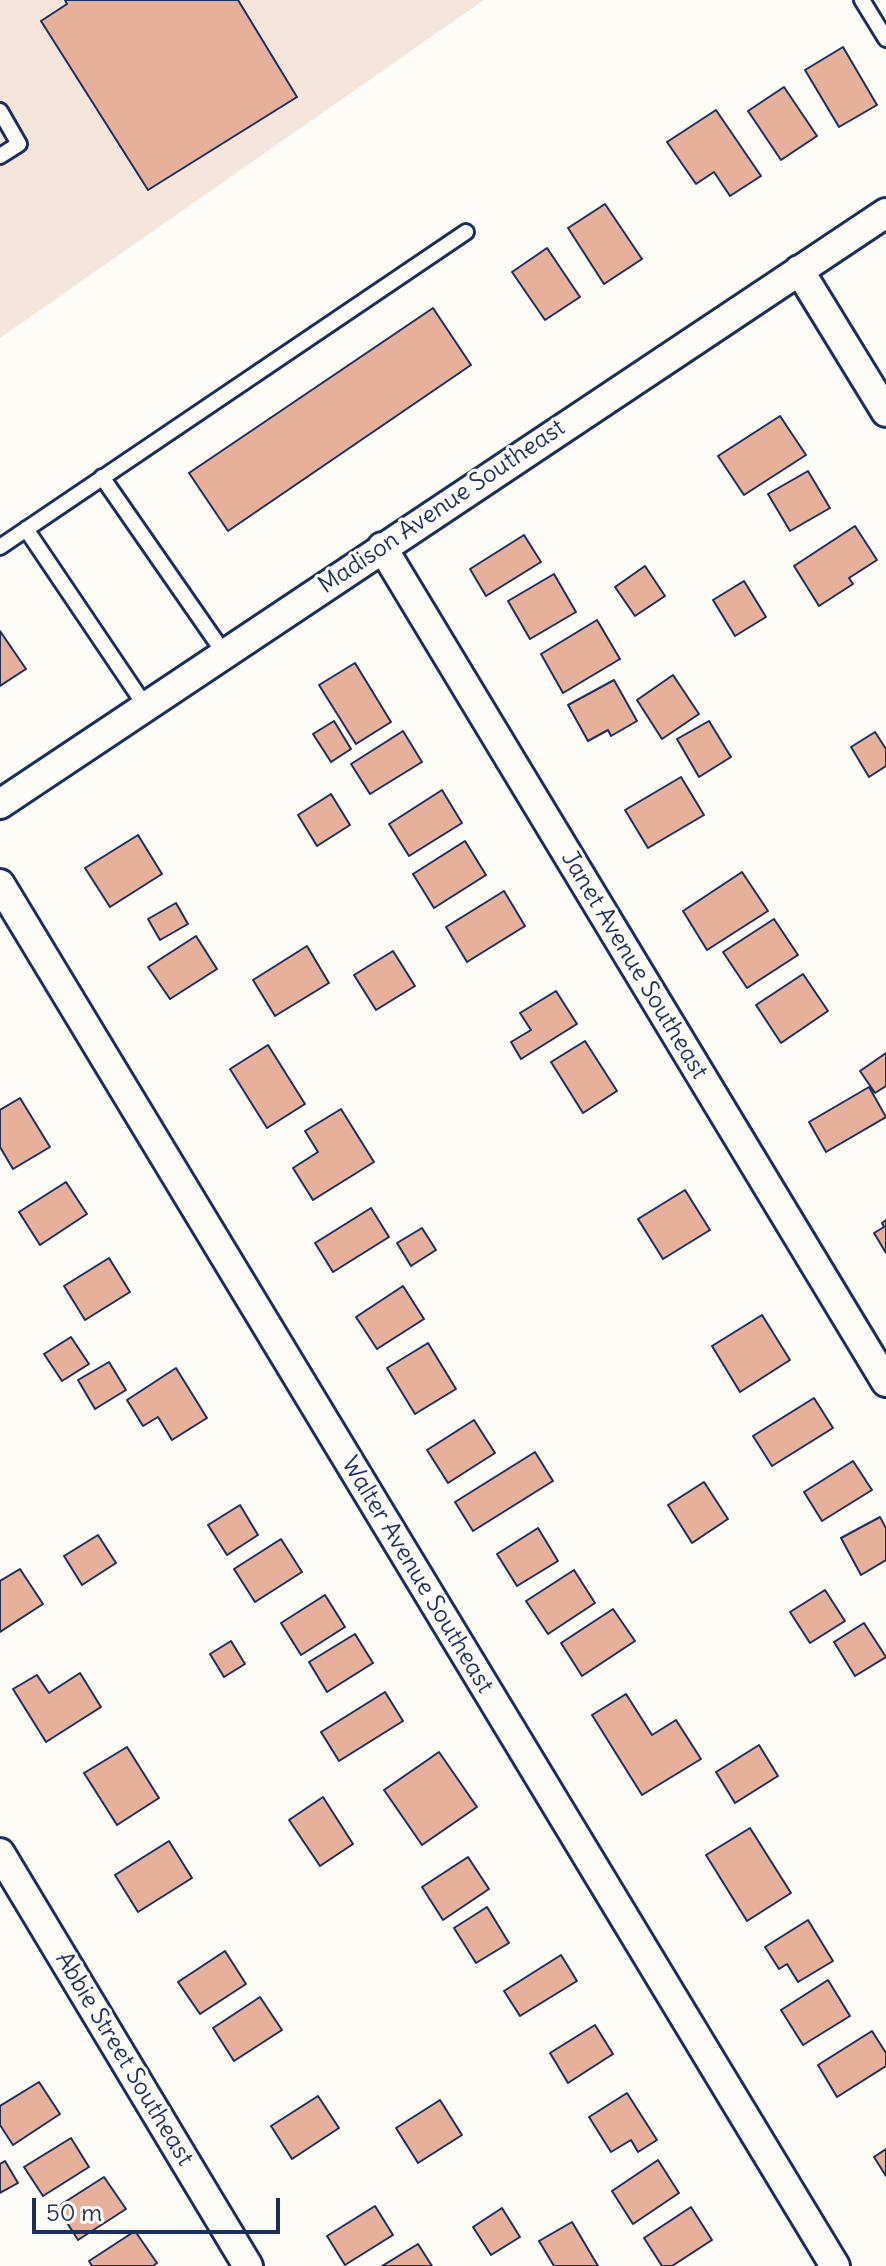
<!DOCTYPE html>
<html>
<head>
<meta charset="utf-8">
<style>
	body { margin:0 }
	#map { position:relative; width:886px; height:2266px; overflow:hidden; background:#fdfcf7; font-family:Delius,sans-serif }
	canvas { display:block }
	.scale { position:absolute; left:32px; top:2198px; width:248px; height:36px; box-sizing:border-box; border:4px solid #1b2f5e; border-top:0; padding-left:10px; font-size:24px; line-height:28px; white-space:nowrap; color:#1b2f5e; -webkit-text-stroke:6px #fdfcf7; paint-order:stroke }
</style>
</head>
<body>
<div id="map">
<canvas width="886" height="2266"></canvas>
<div class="scale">50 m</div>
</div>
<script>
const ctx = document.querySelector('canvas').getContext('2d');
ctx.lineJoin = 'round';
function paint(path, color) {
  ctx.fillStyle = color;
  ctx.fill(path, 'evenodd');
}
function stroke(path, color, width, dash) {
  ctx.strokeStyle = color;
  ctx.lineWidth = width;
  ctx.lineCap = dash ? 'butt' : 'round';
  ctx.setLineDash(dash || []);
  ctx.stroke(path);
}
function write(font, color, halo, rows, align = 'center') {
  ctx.font = font + ' Delius,sans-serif';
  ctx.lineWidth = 6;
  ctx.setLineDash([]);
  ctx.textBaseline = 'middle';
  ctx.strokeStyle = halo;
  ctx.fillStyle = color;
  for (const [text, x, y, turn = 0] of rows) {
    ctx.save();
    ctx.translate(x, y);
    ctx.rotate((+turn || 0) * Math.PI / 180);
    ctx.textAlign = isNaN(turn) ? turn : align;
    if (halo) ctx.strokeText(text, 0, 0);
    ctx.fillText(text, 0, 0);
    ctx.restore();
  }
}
const built = new Path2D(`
	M0,0H484L0,338Z`);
const building = new Path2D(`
	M65,0H238L297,97L148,190L41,21L67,4Z
	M843,47L877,105L839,127L805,70Z
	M784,87L817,136L781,160L748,111Z
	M716,110L761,176L730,196L714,172L696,184L667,142Z
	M605,204L642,259L604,284L568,228Z
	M547,248L580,297L545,320L512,272Z
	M433,308L471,365L228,531L189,473Z
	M780,416L806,455L744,495L718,456Z
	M808,471L830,508L790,531L768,494Z
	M855,526L877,560L849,578L853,584L819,606L794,566Z
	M524,535L541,562L486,596L470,569Z
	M645,566L665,596L635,616L615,587Z
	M554,574L576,612L530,639L508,601Z
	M744,581L766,617L735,636L713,600Z
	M597,620L620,659L563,693L541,654Z
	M0,631L26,669L0,686Z
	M355,663L391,722L356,744L319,685Z
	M673,675L699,714L662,739L637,700Z
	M614,680L637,721L611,736L608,730L588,741L568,705Z
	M334,721L351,749L331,762L313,734Z
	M709,721L731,757L699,777L677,739Z
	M403,731L422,762L370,794L351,764Z
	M875,732L886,749V766L869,777L851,747Z
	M681,777L704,815L648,848L625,810Z
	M442,790L462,823L409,856L389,824Z
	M331,794L350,825L317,846L298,815Z
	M138,835L162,874L110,907L85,868Z
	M465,841L486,875L434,908L413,874Z
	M742,872L768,911L707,950L683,911Z
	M504,891L525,926L467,962L446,927Z
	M176,903L188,924L160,940L148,919Z
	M774,919L798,955L747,988L723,952Z
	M196,936L217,969L170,999L148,967Z
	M307,946L329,983L275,1016L253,980Z
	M393,951L415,986L376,1010L354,975Z
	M803,974L828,1011L781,1043L756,1005Z
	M556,991L577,1024L521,1059L511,1042L531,1030L520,1013Z
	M585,1041L617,1091L583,1113L551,1062Z
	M268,1045L305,1104L267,1128L230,1069Z
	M886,1053V1086L875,1093L860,1071Z
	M869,1087L886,1117L826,1152L809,1122Z
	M20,1098L50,1147L13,1169L0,1147V1110Z
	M341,1109L374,1162L313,1200L293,1168L318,1152L305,1131Z
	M66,1182L87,1214L40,1245L19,1212Z
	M685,1190L710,1230L663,1259L638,1219Z
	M371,1208L389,1237L333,1272L315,1243Z
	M886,1220V1253L874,1233L884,1227L882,1223Z
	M422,1228L436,1250L411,1266L397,1243Z
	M109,1258L130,1292L85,1320L64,1286Z
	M403,1286L424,1319L377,1349L356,1317Z
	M762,1315L790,1360L740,1392L712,1346Z
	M71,1337L89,1364L62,1381L44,1354Z
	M428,1343L456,1389L415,1414L387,1368Z
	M109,1362L126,1390L95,1409L78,1380Z
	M176,1368L207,1418L172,1440L158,1417L143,1426L127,1400Z
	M814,1398L833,1428L772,1466L753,1436Z
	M474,1420L495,1453L448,1483L427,1450Z
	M535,1452L553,1481L473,1531L455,1502Z
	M853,1461L872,1490L822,1521L804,1492Z
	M704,1482L728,1519L692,1543L668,1505Z
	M240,1505L258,1535L227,1555L208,1525Z
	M880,1517L886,1528V1560L861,1575L841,1538Z
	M538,1528L558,1561L517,1586L497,1554Z
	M98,1535L116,1563L82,1585L64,1556Z
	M281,1539L302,1572L255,1602L234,1569Z
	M20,1569L43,1604L0,1632V1581Z
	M574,1570L595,1603L548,1634L526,1601Z
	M825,1590L845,1621L810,1643L790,1612Z
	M325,1595L345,1627L301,1655L281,1623Z
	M613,1609L635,1641L582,1676L561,1643Z
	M864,1623L886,1657L855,1676L834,1642Z
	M355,1634L373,1663L327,1692L309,1662Z
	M231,1641L245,1664L224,1677L210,1654Z
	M80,1673L101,1707L46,1742L13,1689L37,1675L49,1693Z
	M385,1692L403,1721L339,1761L321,1732Z
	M626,1694L652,1735L676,1720L701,1759L642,1795L592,1715Z
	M759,1745L778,1776L735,1803L716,1772Z
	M127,1747L159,1798L117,1825L84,1773Z
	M439,1752L477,1807L422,1845L384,1790Z
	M323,1797L353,1844L320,1866L289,1820Z
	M750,1828L791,1893L747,1921L706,1855Z
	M169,1841L192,1878L138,1912L115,1875Z
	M468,1857L489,1889L443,1920L422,1887Z
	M487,1907L509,1943L476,1963L454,1928Z
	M808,1920L833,1961L798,1982L787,1964L779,1969L765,1947Z
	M225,1951L246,1984L200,2014L178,1982Z
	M561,1955L577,1981L520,2016L504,1991Z
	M828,1980L850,2016L803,2045L781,2010Z
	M260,1997L282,2030L234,2061L213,2028Z
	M595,2025L613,2054L568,2083L550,2053Z
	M872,2031L886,2053V2066L837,2097L818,2065Z
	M39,2082L60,2114L13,2145L0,2125V2106Z
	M627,2093L657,2140L638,2152L631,2140L611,2152L589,2117Z
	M318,2096L339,2128L292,2159L271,2126Z
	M440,2100L462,2135L418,2163L396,2128Z
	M71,2138L89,2167L43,2196L24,2167Z
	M886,2149V2176L874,2157Z
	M658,2160L679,2193L633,2224L612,2191Z
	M5,2161L18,2183L0,2193V2164Z
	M104,2177L126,2209L78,2240L57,2207Z
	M375,2206L393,2235L345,2265L327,2236Z
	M691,2207L712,2240L672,2266H662L644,2238Z
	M502,2208L520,2237L491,2255L473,2227Z
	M572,2222L598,2266H554L539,2241Z
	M135,2231L157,2263L153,2266H92L89,2261Z
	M418,2244L432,2266H382Z`);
const lane = new Path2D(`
	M862,0L886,39
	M0,111L19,144L0,156
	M102,477L224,653
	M26,529L146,707
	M0,547L466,232`);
const street = new Path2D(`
	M799,270L886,412
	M382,547L886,1382
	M0,804L886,213
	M0,884L835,2266
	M0,1853L248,2266`);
const streetNames = [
	["Madison Avenue Southeast",442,507,-34],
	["Janet Avenue Southeast",634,965,59],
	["Walter Avenue Southeast",417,1575,59],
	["Abbie Street Southeast",124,2059,59]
];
paint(built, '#f6e5db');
paint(building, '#e6b09b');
stroke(building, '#1b2f5e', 2);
stroke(lane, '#1b2f5e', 20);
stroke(street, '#1b2f5e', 34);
stroke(lane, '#fdfcf7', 14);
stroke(street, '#fdfcf7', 28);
write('24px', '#1b2f5e', '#fdfcf7', streetNames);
</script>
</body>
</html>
